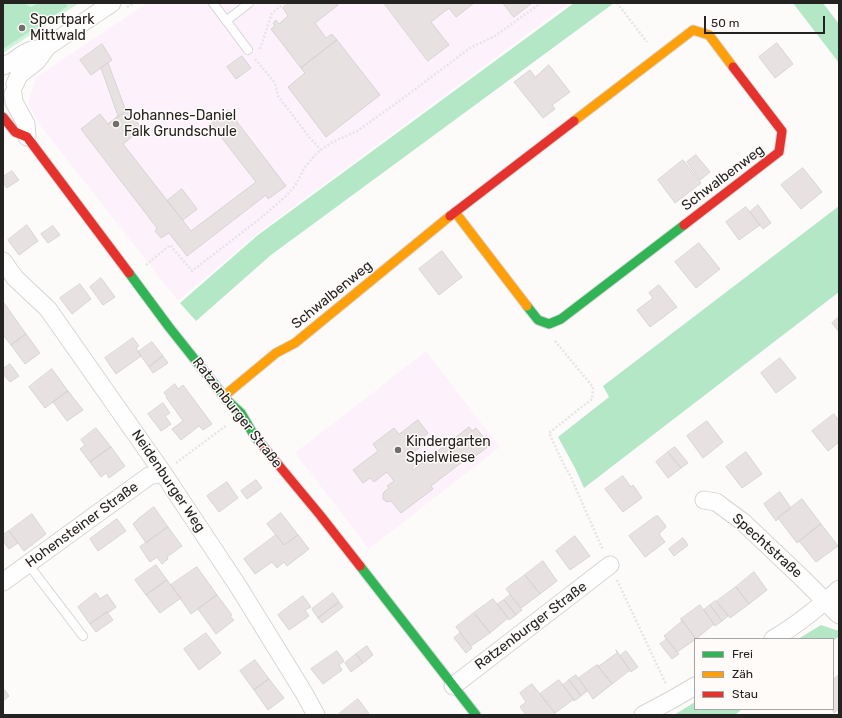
<!DOCTYPE html>
<html>
<head>
<meta charset="utf-8">
<style>
	body { margin:0 }
	#map { position:relative; width:842px; height:718px; overflow:hidden; background:#fdfbfa; font-family:Rubik,sans-serif }
	canvas { display:block }
	.frame { position:absolute; inset:0; border:4px solid #242322; pointer-events:none }
	.legend { position:absolute; left:694px; top:638px; width:140px; height:72px; box-sizing:border-box; background:#fefbf9; border:1px solid #a7a5a3; margin:0; padding:5px 7px; list-style:none; font-size:12px; color:#242322 }
	.legend li { display:flex; align-items:center; gap:8px; height:20px }
	.legend b { width:20px; border:1px solid #a7a5a3 }
	.scale { position:absolute; left:704px; top:16px; width:121px; height:18px; box-sizing:border-box; border:2px solid #242322; border-top:0; padding-left:5px; font-size:12px; line-height:14px; white-space:nowrap; color:#242322; -webkit-text-stroke:3px #fefbf9; paint-order:stroke }
</style>
</head>
<body>
<div id="map">
<canvas width="842" height="718"></canvas>
<div class="frame"></div>
<ul class="legend">
<li><b style="height:5px;background:#30b455"></b>Frei</li>
<li><b style="height:5px;background:#ff9f0a"></b>Zäh</li>
<li><b style="height:5px;background:#e5322d"></b>Stau</li>
</ul>
<div class="scale">50 m</div>
</div>
<script>
const ctx = document.querySelector('canvas').getContext('2d');
ctx.lineJoin = 'round';
function paint(path, color) {
  ctx.fillStyle = color;
  ctx.fill(path, 'evenodd');
}
function stroke(path, color, width, dash) {
  ctx.strokeStyle = color;
  ctx.lineWidth = width;
  ctx.lineCap = dash ? 'butt' : 'round';
  ctx.setLineDash(dash || []);
  ctx.stroke(path);
}
function write(font, color, halo, rows, align = 'center') {
  ctx.font = font + ' Rubik,sans-serif';
  ctx.lineWidth = 3;
  ctx.setLineDash([]);
  ctx.textBaseline = 'middle';
  ctx.strokeStyle = halo;
  ctx.fillStyle = color;
  for (const [text, x, y, turn = 0] of rows) {
    ctx.save();
    ctx.translate(x, y);
    ctx.rotate((+turn || 0) * Math.PI / 180);
    ctx.textAlign = isNaN(turn) ? turn : align;
    if (halo) ctx.strokeText(text, 0, 0);
    ctx.fillText(text, 0, 0);
    ctx.restore();
  }
}
const education = new Path2D(`
	M147,3H569L257,234L178,301L39,124L28,103L36,77Z
	M426,351L500,447L369,549L295,453Z`);
const green = new Path2D(`
	M3,3H79L3,53Z`);
const forest = new Path2D(`
	M3,3H23L31,7L39,3H65L68,6L3,49Z
	M574,3H614L271,255L196,321L180,303L258,235Z
	M793,3H823L839,24V63Z
	M839,206V292L584,488L575,468L558,437L609,397L603,386Z
	M821,625L839,631V636L833,641V639H798Z
	M695,702V709H742L735,715H674Z`);
const building = new Path2D(`
	M290,3H336L338,5L315,23L326,38L332,34L337,40L301,68L271,29L275,26L273,23L276,20L279,24L288,16L283,8Z
	M384,3H474L456,17L449,8L431,22L449,45L428,61Z
	M503,3H532L514,17Z
	M337,40L380,95L326,137L288,87L305,73L301,68Z
	M777,43L793,64L775,78L759,57Z
	M102,44L112,60L91,75L80,60Z
	M242,56L251,68L236,79L227,67Z
	M108,63L126,111L108,124L118,116L101,68Z
	M549,65L570,92L552,105L555,109L543,118L514,82L530,70L535,77Z
	M128,110L142,129L123,144L191,231L256,182L211,124L228,110L286,186L268,199L266,195L187,256L169,233L161,238L155,231L157,228L81,129L100,114L108,124Z
	M696,155L710,172L700,180L687,162Z
	M683,160L701,183L675,203L658,180Z
	M803,168L822,192L801,209L781,185Z
	M12,171L19,180L7,188L3,183V177Z
	M182,189L197,209L183,220L167,201Z
	M758,205L771,223L763,229L750,212Z
	M746,207L760,225L739,240L726,222Z
	M27,225L38,241L19,255L8,240Z
	M53,226L60,235L48,243L41,234Z
	M699,243L720,269L696,288L675,262Z
	M442,251L462,277L439,295L419,269Z
	M101,278L115,297L103,305L90,287Z
	M80,284L91,299L72,314L60,298Z
	M659,285L677,307L650,327L637,310L653,298L649,293Z
	M4,303L26,334L11,345L3,335Z
	M839,317V332L832,323Z
	M26,334L40,353L25,364L11,345Z
	M133,338L139,346L136,348L141,356L116,374L105,358Z
	M152,342L163,356L149,367L138,352Z
	M163,356L168,363L153,373L149,367Z
	M780,358L796,378L776,393L761,373Z
	M10,364L19,376L10,382L3,374V369Z
	M52,369L68,391L45,408L29,387Z
	M175,384L178,389L183,385L212,424L203,430L199,426L181,440L172,429L183,421L166,397L167,396L164,393Z
	M68,391L83,410L67,421L53,402Z
	M163,403L170,413L165,416L171,424L161,431L148,414Z
	M834,414L839,421V442L828,451L812,431Z
	M418,420L428,433L422,438L426,443L411,454L413,456L411,458L416,464L412,468L413,470L469,427L472,431L476,428L490,445L468,462L466,459L431,486L433,489L401,513L391,501L387,502L383,499V495L384,492L389,488L387,486L394,481L387,472L374,482L370,478L363,483L353,470L378,451L373,444L394,428L399,434Z
	M707,421L723,442L703,458L687,436Z
	M96,428L111,447L90,462L80,449L85,445L81,440Z
	M111,447L125,466L109,478L106,473L101,477L90,462Z
	M675,447L688,463L681,468L668,452Z
	M668,452L681,468L668,478L656,462Z
	M746,452L762,474L742,488L726,467Z
	M623,476L631,487L633,485L642,498L623,512L605,489Z
	M256,480L262,488L247,499L241,491Z
	M227,482L238,498L219,512L207,496Z
	M780,492L791,508L778,518V519L776,521L764,504Z
	M802,499L821,524L797,543L778,518Z
	M154,507L168,527L146,543L133,524L138,519Z
	M281,513L298,535L284,545L267,524Z
	M32,514L46,534L24,551L9,531Z
	M656,516H658L666,526L665,528L659,534L665,542L645,557L629,536Z
	M117,519L126,531L98,551L90,539Z
	M821,524L838,546L816,562L799,541Z
	M168,527L182,546L167,557L168,559L162,564L157,557L150,562L140,547Z
	M9,531L18,543L9,549L3,541V535Z
	M276,535L284,545L298,535L309,549L287,566L284,562L277,568L272,562L255,574L244,559Z
	M575,536L590,556L570,570L556,551Z
	M683,538L688,545L674,556L669,549Z
	M543,561L557,581L540,594L525,575Z
	M156,565L167,580L146,595L135,580Z
	M197,567L217,595L191,614L171,585Z
	M754,572L767,590L749,604L736,587Z
	M525,575L540,594L521,608L506,589Z
	M167,580L181,598L160,613L146,595Z
	M736,587L749,604L730,618L717,601Z
	M96,593L100,599L107,594L116,607L108,613L107,612L90,624L78,607Z
	M333,593L339,602L318,618L312,609Z
	M217,595L232,615L230,616L234,620L216,634L198,609Z
	M510,595L522,610L516,615L504,600Z
	M303,596L311,607L305,610L309,616L289,630L278,615Z
	M493,599L508,618L490,633L474,613Z
	M504,600L516,615L509,620L498,604Z
	M716,601L728,616L722,621L710,605Z
	M339,602L343,607L322,623L318,618Z
	M700,605L714,624L696,639L681,619Z
	M710,605L722,621L715,626L704,610Z
	M107,612L113,620L96,632L90,624Z
	M474,613L490,633L471,646L456,627Z
	M681,619L696,639L677,652L664,636L682,621Z
	M206,633L221,653L199,670L184,649Z
	M460,633L472,648L466,653L454,638Z
	M667,639L679,654L672,659L660,644Z
	M367,646L373,655L363,663L356,654Z
	M616,650L630,670L612,684L597,665L599,666L617,653Z
	M337,651L344,661L339,665L342,670L323,684L311,669Z
	M626,651L638,667L631,672L620,656Z
	M356,654L363,663L351,672L345,663Z
	M255,660L269,679L254,690L240,671Z
	M597,665L612,684L593,699L579,678Z
	M576,675L587,691L581,696L569,680Z
	M839,675V709L834,713L832,709H833V680Z
	M269,679L284,698L268,710L254,690Z
	M559,680L574,699L555,713L540,694Z
	M569,680L581,696L574,701L563,685Z
	M532,684L555,713L553,715H526L520,707L526,702L520,693Z
	M3,688L9,696L3,701Z
	M358,699L370,715H340L339,714Z`);
const path = new Path2D(`
	M617,3L647,42
	M127,7L134,3
	M260,49L272,13L285,3
	M255,59L275,83L278,96L310,138L321,150
	M146,265L170,245L192,271L262,217L286,196L295,186L305,167L317,153L331,143L357,131L394,105L470,48L495,36L541,3
	M555,341L593,387L592,399L549,433L566,469L569,473L603,550
	M176,463L227,425
	M617,580L666,684`);
const lane = new Path2D(`
	M213,3L248,50
	M226,21L249,3
	M28,564L83,636`);
const street = new Path2D(`
	M3,66L12,62L23,54L31,50L47,47
	M15,84L19,75L37,61L47,47L112,3
	M13,94L14,102L26,124L27,137
	M3,261L15,278L48,309L163,473L238,586L304,693L316,715
	M704,500L716,502L743,522L802,578L839,615
	M3,582L149,476L163,473
	M773,639C797,625 819,607 839,589
	M453,686L610,565
	M643,715L673,699L695,686`);
const fast = new Path2D(`
	M129,273L169,327L227,400L241,413L255,437L262,445
	M527,306L538,320L549,324L561,319L684,225
	M360,566L476,715`);
const slow = new Path2D(`
	M574,121L693,30L709,35L733,67
	M455,212L527,306
	M224,396L276,353L295,343L450,216`);
const jam = new Path2D(`
	M3,117L15,132L27,137L129,273
	M450,216L574,121
	M684,225L779,152L782,131L733,67
	M262,445L320,515L360,566`);
const markers = [
	[22,28,4,"#706f6e"],
	[116,124,4,"#706f6e"],
	[398,450,4,"#706f6e"]
];
const poiNames = [
	["Sportpark",30,20],
	["Mittwald",30,36],
	["Johannes-Daniel",124,116],
	["Falk Grundschule",124,132],
	["Kindergarten",406,442],
	["Spielwiese",406,458]
];
const streetNames = [
	["Schwalbenweg",723,178,-37],
	["Schwalbenweg",332,295,-39],
	["Ratzenburger Straße",237,413,52],
	["Neidenburger Weg",168,481,56],
	["Hohensteiner Straße",82,525,-36],
	["Spechtstraße",767,546,42],
	["Ratzenburger Straße",531,626,-37]
];
paint(education, '#fdf2fc');
paint(green, '#cff4db');
paint(forest, '#b4e7c6');
paint(building, '#e7e2e1');
stroke(building, '#d6d5d4', 1);
stroke(lane, '#d6d6d5', 10);
stroke(street, '#d6d6d5', 19);
stroke(fast, '#d6d6d5', 11);
stroke(slow, '#d6d6d5', 11);
stroke(jam, '#d6d6d5', 11);
stroke(path, '#e5e5e4', 2.5, [2, 2]);
stroke(lane, '#fffefe', 8);
stroke(street, '#fffefe', 17);
stroke(fast, '#30b455', 9);
stroke(slow, '#ff9f0a', 9);
stroke(jam, '#e5322d', 9);
for (const [x, y, r, color] of markers) {
  const dot = new Path2D();
  dot.arc(x, y, r, 0, 2 * Math.PI);
  ctx.fillStyle = color;
  ctx.fill(dot);
  stroke(dot, '#fefbf9', 1.5);
}
write('14px', '#242322', '#fefbf9', poiNames, 'left');
write('14px', '#242322', '#fefbf9', streetNames);
</script>
</body>
</html>
